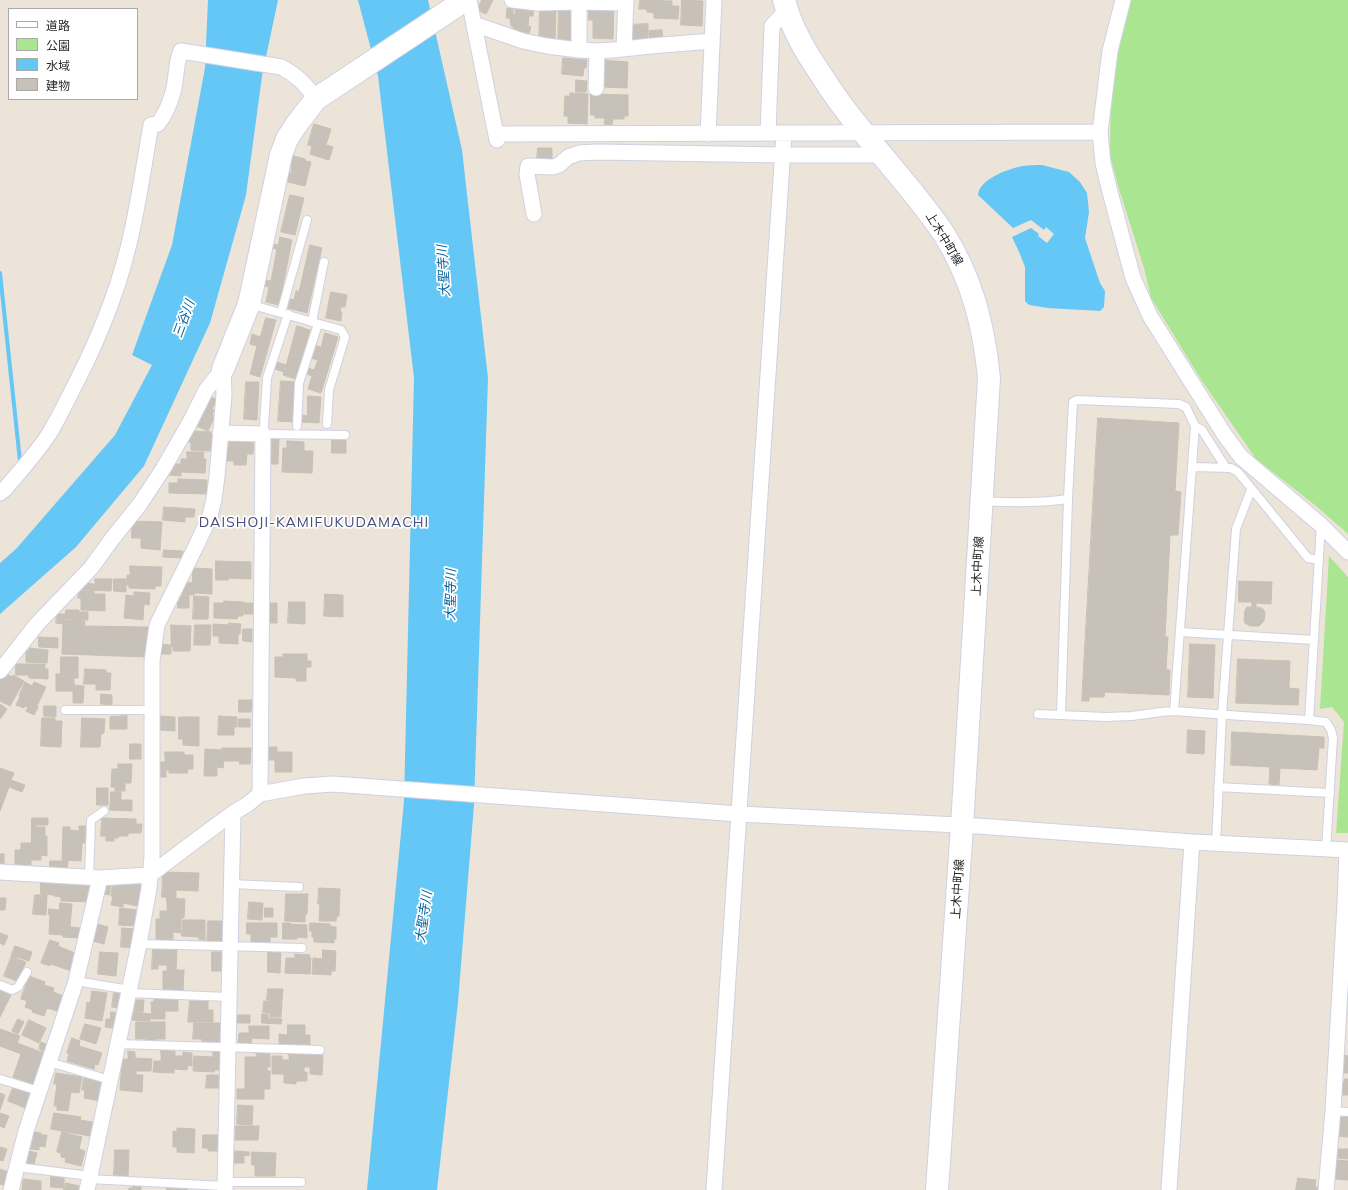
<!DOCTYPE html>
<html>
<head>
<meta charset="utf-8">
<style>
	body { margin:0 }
	#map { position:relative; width:1348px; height:1190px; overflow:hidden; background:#ece4d9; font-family:Mulish,"Noto Sans JP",sans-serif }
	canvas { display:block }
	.legend { position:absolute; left:8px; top:8px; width:130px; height:92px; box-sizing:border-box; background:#fff; border:1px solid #a9a9a9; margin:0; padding:5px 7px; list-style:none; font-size:12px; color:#282828 }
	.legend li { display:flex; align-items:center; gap:8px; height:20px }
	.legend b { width:20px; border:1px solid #a9a9a9 }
</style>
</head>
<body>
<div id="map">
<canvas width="1348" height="1190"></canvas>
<ul class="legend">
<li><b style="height:5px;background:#fff"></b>道路</li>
<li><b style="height:11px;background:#aae691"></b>公園</li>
<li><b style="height:11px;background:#64c7f5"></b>水域</li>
<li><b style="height:11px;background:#c7c1b9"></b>建物</li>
</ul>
</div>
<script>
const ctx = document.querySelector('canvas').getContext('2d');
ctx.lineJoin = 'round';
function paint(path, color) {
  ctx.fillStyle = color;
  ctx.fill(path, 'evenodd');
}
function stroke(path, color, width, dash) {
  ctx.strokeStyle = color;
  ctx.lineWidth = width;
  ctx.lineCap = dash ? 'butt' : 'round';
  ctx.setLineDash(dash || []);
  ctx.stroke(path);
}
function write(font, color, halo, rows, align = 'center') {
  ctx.font = font + ' Mulish,"Noto Sans JP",sans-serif';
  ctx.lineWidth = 3.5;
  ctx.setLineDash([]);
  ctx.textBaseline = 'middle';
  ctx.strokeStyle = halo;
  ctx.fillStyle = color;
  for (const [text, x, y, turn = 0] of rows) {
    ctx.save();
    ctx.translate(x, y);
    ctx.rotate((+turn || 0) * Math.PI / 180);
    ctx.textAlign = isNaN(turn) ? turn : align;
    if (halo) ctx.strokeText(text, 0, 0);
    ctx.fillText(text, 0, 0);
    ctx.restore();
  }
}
const green = new Path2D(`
	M1128,0H1348V534L1316,506L1256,459L1200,378L1151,298L1144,268L1119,189L1110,155L1111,84Z
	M1329,556L1348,577V833H1336L1344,722L1332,707L1320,709Z`);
const water = new Path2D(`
	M208,0H278L262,76L246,195L210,323L144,466L76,547L0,614V563L16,549L115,435L152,365L132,355L172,245L205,68Z
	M358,0H428L462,150L488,378L474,805L458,1002L437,1190H367L404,801L414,378L378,76Z
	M1042,165L1069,172L1080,182L1087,193L1089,212L1085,238L1100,283L1105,291L1104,307L1100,311L1048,308L1029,305L1025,301V267L1020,254L1012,237L1031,228L1039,234L1038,236L1047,243L1054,234L1046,227L1044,230L1031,220L1013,228L978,195C979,179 1010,168 1023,166C1029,165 1036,165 1042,165Z`);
const stream = new Path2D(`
	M0,273L20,461`);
const building = new Path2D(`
	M482,0H493L486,14L477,10Z
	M640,0L672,1V6H679L678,19L654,18V13L647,12V9H639Z
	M682,0L703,1L702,26L681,25Z
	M515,6L534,8L533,16H529L528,26L531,27L528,37L512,33L514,27L511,26L510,18H506L507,8H513V14L515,15Z
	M589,6L614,7L613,39L593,38V20H589Z
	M559,9L574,10L572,42H558Z
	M540,10L556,11L555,40H539Z
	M648,24V41L627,42L626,25Z
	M662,30L663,40L650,41L649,31Z
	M563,58L587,60L586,68H584L583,76L562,74Z
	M602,60L628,62L627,88L604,87L605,71H602Z
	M576,80L587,81L586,92H576Z
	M570,93L588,94L587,124L568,123V116H564L565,96H570Z
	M591,94L628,95V116H624V119H613L612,125L604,124L605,118H595V115H591Z
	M314,124L331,129L326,145L333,147L329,160L310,154L312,146L308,145Z
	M538,148H552V160H537Z
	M287,154L305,159V161L311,162L305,186L292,183L295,173L291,172L292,167L284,165Z
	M283,171L294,174L291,183L281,180Z
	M290,195L304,198L295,235L281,232Z
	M280,237L292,240L279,305L266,302L269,287L264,286L265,280L271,281L277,249L272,248L273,244L278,245Z
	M310,245L322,248L307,313L288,308L290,299L294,300L296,291H299Z
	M331,292L347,295L345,307H341L340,312H342L341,321L326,318Z
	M266,318L276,320L260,377L250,374L257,346L250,344L252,334L260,337Z
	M297,326L310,330L296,379L283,375L284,372L275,369L277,362L286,365Z
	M325,333L338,337L321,393L308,389L312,376L307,374L308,368L314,370L318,360L310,358L314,345L321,347Z
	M281,381L296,382L293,422L278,421Z
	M246,382H259L257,420L244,419Z
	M210,396L217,400L212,409L214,410L212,415L215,416L208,431L196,426Z
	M308,396L321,397L319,423L300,422V415L307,416Z
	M1098,418L1179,423L1175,491L1181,492L1178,535H1170L1165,637H1168L1166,670H1170L1169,695L1105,692L1104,697H1089V701H1082Z
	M191,431L212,432L211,451L191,450V442H187Z
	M267,439H279L278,464H266Z
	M227,440H254L253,454H247L246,465H234V461H227Z
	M332,440H346V453H332Z
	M287,441L304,442V451H313L312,473L282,472L283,448H287Z
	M187,452H204L203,459H206L205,473L181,472V476L168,475V469H172V464H181V459H187Z
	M178,479L207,480V489H209V494L169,493V483H178Z
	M164,507L195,509L194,517H185V522L163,520Z
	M132,521L162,522L160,550L141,548V538H132Z
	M164,550L183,551L182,558L163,557Z
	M216,561L251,562V579L229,578L228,580H216Z
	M130,566L162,567L161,586H155V589L129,588V585H127V575H130Z
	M193,568L212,569V594L194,593V595H182L183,582L192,583Z
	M95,579H112L111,591L82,590V583L95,584Z
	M114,579H126V592L114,591Z
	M1239,581L1272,582L1271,604L1256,603V607L1261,608L1264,610L1265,614L1264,621L1259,626H1250L1245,623L1244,620L1245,610L1247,607H1252V602H1239Z
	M79,591H94V594H105V611L81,610V598H78Z
	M134,592L150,593L149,605L144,604L143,620L124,618L126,595L134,596Z
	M325,594L343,595V617L324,616Z
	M178,596H189V608H178Z
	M194,596L209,597L208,619H193Z
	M224,601L244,602L243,616H238L237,619L214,618V603H223Z
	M289,602H305V624L288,623Z
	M245,603H253V614H245Z
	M266,603H277V623H265Z
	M66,610H79V612H88V620L66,619Z
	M57,614H65L64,620L85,621L84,626L148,627L147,657L62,654L63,624L56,623Z
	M229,623L241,624L240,634H238V644L219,643V636H213V624L229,625Z
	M171,625L191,626L190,651H173V647L171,646V654H160L161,644L171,645Z
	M195,625H211L210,645H194Z
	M243,629H252V642L243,641Z
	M39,637L58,638V648L39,647Z
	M1190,644L1215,645L1213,698L1188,697Z
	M29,648L48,650L47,663L26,662V651H29Z
	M283,654H307V661H311V667H306V681H296V678L275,677V657H283Z
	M61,657H78V678H74V685L84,686L83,703H73V691H56V674H60Z
	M1238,659L1290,661L1289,688L1299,689L1298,705L1236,703Z
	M16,664H45V669H48V679L29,678V675H16Z
	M85,669L106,670V673H111L110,690H96V684H84Z
	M5,673L12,677L13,675L24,681L10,706L0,701V679L1,680Z
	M25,682L32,686L34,682L46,687L37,706L38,707L34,715L26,711L28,707L25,706L24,708L16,705L20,697L19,696Z
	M101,694L112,695V705L101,704Z
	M239,700H252L251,712H239Z
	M0,704L7,709L1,718H0Z
	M44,706H56V717L44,716Z
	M127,716V729H110V717Z
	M160,716L175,717V731L160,730Z
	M219,716L237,717V727H234V735H218Z
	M179,717H199V746L183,745V739H179Z
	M42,718H55V721H62L61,747L41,746Z
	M82,718L105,719L104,733L101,734L100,747H81Z
	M239,719H250V727H239Z
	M1188,730L1205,731L1204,754L1187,753Z
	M1232,732L1324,737V748H1319L1317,770L1280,768L1279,785L1269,784L1270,767L1231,765Z
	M130,744H141V759H130Z
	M265,747H277V752H292V772H275V760H265Z
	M222,748H239V761H224L223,768L217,767V776H204L205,749L222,750Z
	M240,748H251L250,764H240Z
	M165,752H184V755H193V769H188L187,773H169V770H166V777H160V762H165Z
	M118,764H132L131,783H125V791H115V787H111L112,769H118Z
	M0,768L14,773L11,780L25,785L22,792L9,787L0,811Z
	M97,788H108V805H97Z
	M111,792H121V800H132V811L110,810Z
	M32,818H48V825H36V827H45V836H47V856L41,855V860H31V865L15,864V850H21V843H31Z
	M102,818L136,819V824H142L141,833H128V836H119L118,838H114V841H106V836H101Z
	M79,826H87L86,843H82L81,861L62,860L63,827H70V830L79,831Z
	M0,854H4V868L0,867Z
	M50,861H68L67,873L50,872Z
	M163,872L199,873L198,891L176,890V898L162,897Z
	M114,880L146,886L142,907L123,903V907L111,905L113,897L111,896Z
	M41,881L93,883L92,902L61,901V897L54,896V895L41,894Z
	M104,883L111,885L109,895L101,893Z
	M319,888L340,889L339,916H337L336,921H319L320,904H318Z
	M286,894H308L307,914H305V922L285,921Z
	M35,895H47L46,915L33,914Z
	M0,898H6L5,910H0Z
	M167,898L185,899L184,918H181V933L173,932V940H156V919H160V911H167Z
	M249,902L263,903L262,920L248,919Z
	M60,903L72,904L70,927L81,928L80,938L63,937V935L49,934L50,915L59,916Z
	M120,908L137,910L136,926L119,925Z
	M265,908H273V917H265Z
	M49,909L59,910L58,915H49Z
	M183,920H205V940H199V937L182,936Z
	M208,921H225L224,942H207Z
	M247,923H277V937H270V942H251V934H247Z
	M283,923H290V924L307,925V938L297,937V939H283Z
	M310,923L330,924V926L336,927V939H334V943L314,942V937H312V931H310Z
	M97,924L108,927L104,944L93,941Z
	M122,928L136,929L135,948L121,947Z
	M0,933L8,936L4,945L0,943Z
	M50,940L59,943L58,946L75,953L71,964H73L71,971L51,964L50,966L41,963Z
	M15,946L32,952L29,961L17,957V960L11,957Z
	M153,949L177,950L176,970H184L183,993H163V971H167V965H158V969H152Z
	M323,950L336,951L335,971H331V975L312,974L313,958L322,959Z
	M100,952L118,953L116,976L98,974Z
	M212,952H224V971H212Z
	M268,952L281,953L280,973L268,972Z
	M295,954L310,955L309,957L311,958L310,974L285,973L286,958H295Z
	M11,958L17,961L18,959L26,962L17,981L4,976Z
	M29,976L45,982L44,985L54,988L53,992L66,997L61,1012L47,1008L44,1016L32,1012L33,1010L25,1007L27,1001L21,999Z
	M268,989H283L282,1001L267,1000Z
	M1,990L11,995L0,1017V991Z
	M92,991L107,993L102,1021L85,1018L87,1002L90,1003Z
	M114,992L126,993L122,1003H118V1008L112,1007Z
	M177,997V999H178V1011H165V1019H152L151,1002H154V998Z
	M135,1000H144L143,1012L134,1011Z
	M190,1001H208V1010H213V1022H188Z
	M264,1001L282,1002L281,1017H270V1013L263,1012Z
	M111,1012L120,1013L119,1029L105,1027L106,1019H110Z
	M132,1012L151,1014V1019H150V1021L132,1020Z
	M262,1014H268V1018L282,1019L281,1024L262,1023Z
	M238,1015H250V1023H238Z
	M18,1019L24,1022L18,1034L12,1031Z
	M29,1020L46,1028L39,1043L22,1035Z
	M136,1022H165V1039H156V1041H146V1039H136Z
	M194,1023H222V1044H214V1043L202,1042V1039H193Z
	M85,1024L101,1028L96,1044L80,1039Z
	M288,1025H305V1035H310V1047L285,1046V1044H279V1034L287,1035Z
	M249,1026H269V1039L252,1038L251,1044H238L239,1033H249Z
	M0,1029L20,1036L17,1043L49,1055L35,1085L13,1077L21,1054L0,1046Z
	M72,1038L80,1041L79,1046L102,1053L98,1065L95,1064L94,1069L67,1061L69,1054L67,1053Z
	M41,1042L48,1045L45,1052L39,1049Z
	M161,1050L175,1051V1056H183V1052L192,1053V1066L188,1065L187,1070L174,1069V1073L153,1072L154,1061H161Z
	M128,1051L135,1052V1058L152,1059L151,1071H136V1075H143L142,1092L120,1090L122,1059H128Z
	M213,1051L222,1052L221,1070H215L214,1072L193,1071L194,1056L213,1057Z
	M256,1053L270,1054V1067H267V1070L270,1071V1089H264V1099H237V1089H245V1057H257Z
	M289,1053L323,1055L322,1075L310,1074V1067H304V1072H307V1081H296V1084L284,1083V1074H272V1056H282V1060H289Z
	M1344,1055L1348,1056V1073H1342Z
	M56,1073L82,1077L79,1093L71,1092L68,1111L57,1110V1106H54L57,1084H54Z
	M207,1075H220L219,1088H206Z
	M84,1078L103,1081L100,1101L84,1098L85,1090H82Z
	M1345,1079H1348V1095H1342V1081L1345,1082Z
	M14,1085L34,1093L30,1110L8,1101Z
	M0,1093L5,1095L0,1110Z
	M238,1105L253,1106L252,1125L237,1124Z
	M0,1113L9,1116L4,1128L0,1126Z
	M54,1113L81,1117L80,1120L98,1123L95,1137L51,1129Z
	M1338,1115L1348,1116V1137L1336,1136Z
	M236,1126H259L258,1140H235Z
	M177,1128L195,1129L194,1153L177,1152V1147H173V1131L177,1132Z
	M33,1132L41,1133V1135H47L45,1147L39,1146V1150L31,1149Z
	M62,1132L82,1137L79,1149L85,1151L81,1166L65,1162L66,1158L61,1157V1153L57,1152Z
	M203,1135H219V1151H208V1148H203Z
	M0,1147L7,1149L3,1161L0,1160Z
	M1338,1149H1348V1159L1337,1158Z
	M115,1150H129L128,1177L114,1176Z
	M29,1151L37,1153L34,1164L27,1163Z
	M234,1151L249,1152V1156L244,1155V1163H234Z
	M252,1152L276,1153L275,1176H255V1165H252Z
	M1337,1160L1348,1161V1180L1335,1179Z
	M0,1169L11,1173L7,1186L0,1184Z
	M51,1176L64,1177V1188L51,1187Z
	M1298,1178L1316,1180L1315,1187H1318V1190H1296Z
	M24,1179L41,1181V1190H22L23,1180Z
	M66,1183L79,1186V1189L83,1190H64Z
	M133,1185L141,1186V1190H129V1188H132Z
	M167,1187L187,1188V1190H167Z`);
const lane = new Path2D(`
	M249,304L341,330L345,337L329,390L327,424
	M281,313L307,220
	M312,322L324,262
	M264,426L267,378L288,314
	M297,426L299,383L318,324
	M1195,426L1202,430L1226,468
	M263,434L345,435
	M1193,467L1231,468L1238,472L1308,558L1319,560
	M983,501C1012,503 1039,503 1068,499
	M1180,632L1314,640
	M65,710H152
	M1038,714L1105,717L1132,716L1161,712L1174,711L1242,716L1309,720L1326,722L1331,730L1333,738L1326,849
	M1061,714L1068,499L1073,402L1077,400L1179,404L1186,407L1195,426L1174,711
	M1309,720L1321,525
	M1218,787L1330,793
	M1216,844L1222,715L1236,529L1251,490
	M89,877L91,820L104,811
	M231,884L299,887
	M139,944L302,948
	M76,981L130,990
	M0,985L12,990L18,987L27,972
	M129,993L229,997
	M117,1044L320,1050
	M49,1062L110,1080
	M0,1079L39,1091
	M1333,1111L1348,1112
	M17,1167L90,1176
	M89,1179L225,1186
	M225,1182H301`);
const street = new Path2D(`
	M469,0L497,140
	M512,0L538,3L579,2L626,3
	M1123,0L1110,51L1100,132L1103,163L1110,192L1133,278L1150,316L1224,434L1241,457L1321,525L1348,552
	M474,24L523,41L547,46L579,50L597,51L613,50L651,46L712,41
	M624,48L626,0
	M579,50V0
	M596,88L597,51
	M768,133L772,26L787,10
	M496,134L1100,132
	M708,134L714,0
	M534,214L527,174L528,166L553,167L559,165L568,157L579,153L597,152L783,155H883
	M220,433L263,434L260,794
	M0,493L5,489C20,471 36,454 49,434C59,418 67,400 76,383C101,334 122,281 133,226C140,193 145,159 151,125L158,124C165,115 170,103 173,92C177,78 175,65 181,51L281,67C297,75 306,85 316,99
	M0,671L37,624L91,568L112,539L140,504L163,469L189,424L206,390L223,369
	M0,872L100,878L150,875L199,838L233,813L248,804L260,794L304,786L333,784L739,814L978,826L1192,842L1348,850
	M11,1190L26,1131L76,981L100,878
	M87,1190L139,944L149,888L152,856V661L157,625L197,544L210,516L214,499L217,476L224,395L223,369
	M225,1190L233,813
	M714,1190L784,133
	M1169,1190L1192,842
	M1326,1190L1333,1111L1345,904L1347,850`);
const secondary = new Path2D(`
	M784,0C791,27 804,50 820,73C833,94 847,113 863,132C890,166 920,198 944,234C972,279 984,326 989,378L962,826L937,1190
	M223,369L249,304L281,155L287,139L296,125L316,99L465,0`);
const streetNames = [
	["上木中町線",944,239,59],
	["上木中町線",978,566,-87],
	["上木中町線",958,889,-86]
];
const waterNames = [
	["大聖寺川",444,271,-94],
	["三谷川",184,319,-70],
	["大聖寺川",451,595,-89],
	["大聖寺川",424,917,-82]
];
const quarterNames = [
	["DAISHOJI-KAMIFUKUDAMACHI",314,523]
];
paint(green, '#aae691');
paint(water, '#64c7f5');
stroke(stream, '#64c7f5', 4);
paint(building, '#c7c1b9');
stroke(building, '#c7c1b2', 1);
stroke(lane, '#ced1e2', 10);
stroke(street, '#ced1e2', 17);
stroke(secondary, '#ced1e2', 24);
stroke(lane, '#fff', 8);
stroke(street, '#fff', 15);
stroke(secondary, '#fff', 22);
write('12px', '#282828', '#fff', streetNames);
write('italic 13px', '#06629e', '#fff', waterNames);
ctx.letterSpacing = '1px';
write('14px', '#464d7b', '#fff', quarterNames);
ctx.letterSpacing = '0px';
</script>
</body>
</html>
